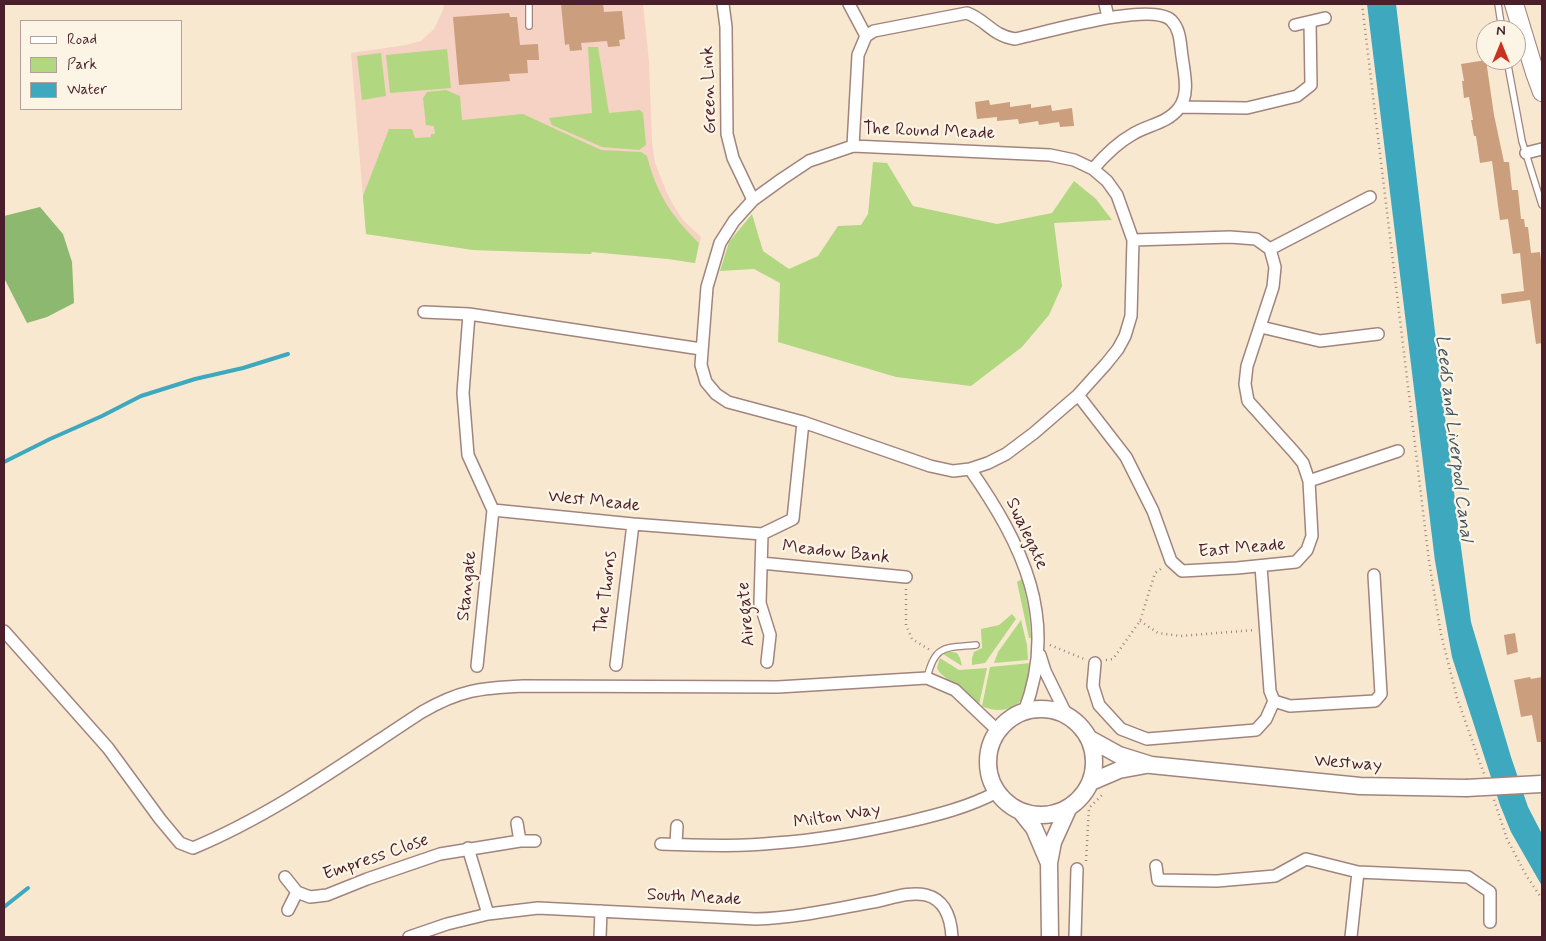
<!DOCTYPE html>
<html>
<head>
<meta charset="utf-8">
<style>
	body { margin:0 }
	#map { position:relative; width:1546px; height:941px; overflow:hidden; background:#f8e8d0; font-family:Mynerve,sans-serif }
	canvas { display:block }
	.frame { position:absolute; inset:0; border:5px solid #4a1f2b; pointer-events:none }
	.legend { position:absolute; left:20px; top:20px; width:162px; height:90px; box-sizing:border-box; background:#fcf5e5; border:1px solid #b59f9b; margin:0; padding:6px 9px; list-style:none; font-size:15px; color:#4a1f2b }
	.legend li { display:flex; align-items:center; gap:10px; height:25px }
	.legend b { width:25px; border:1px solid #b59f9b }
	.north { position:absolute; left:1476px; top:20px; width:50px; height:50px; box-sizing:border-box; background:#fcf5e5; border:1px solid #b59f9b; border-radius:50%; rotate:0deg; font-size:14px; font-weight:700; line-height:20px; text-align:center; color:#4a1f2b }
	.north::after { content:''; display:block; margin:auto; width:18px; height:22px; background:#c8321e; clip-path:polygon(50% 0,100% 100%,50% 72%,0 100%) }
</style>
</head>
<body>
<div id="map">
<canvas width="1546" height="941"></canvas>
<div class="frame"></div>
<ul class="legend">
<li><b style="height:6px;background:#fff"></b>Road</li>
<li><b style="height:14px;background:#b1d781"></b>Park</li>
<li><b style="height:14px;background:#3ea8be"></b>Water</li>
</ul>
<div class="north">N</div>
</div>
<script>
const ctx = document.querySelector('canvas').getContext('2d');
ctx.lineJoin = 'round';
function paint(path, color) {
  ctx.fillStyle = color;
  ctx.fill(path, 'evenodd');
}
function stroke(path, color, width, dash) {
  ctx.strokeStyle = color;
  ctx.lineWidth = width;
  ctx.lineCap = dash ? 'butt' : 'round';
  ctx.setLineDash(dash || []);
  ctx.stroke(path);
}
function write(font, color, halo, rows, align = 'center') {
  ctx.font = font + ' Mynerve,sans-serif';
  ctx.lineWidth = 4.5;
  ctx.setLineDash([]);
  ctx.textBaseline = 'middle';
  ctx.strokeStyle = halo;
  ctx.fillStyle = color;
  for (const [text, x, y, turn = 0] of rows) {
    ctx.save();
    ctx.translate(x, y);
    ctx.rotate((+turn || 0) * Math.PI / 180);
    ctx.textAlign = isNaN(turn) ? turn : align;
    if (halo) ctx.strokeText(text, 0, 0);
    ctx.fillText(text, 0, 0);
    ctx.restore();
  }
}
const built = new Path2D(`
	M444,4H643L649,62L652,142L655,163L667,193L675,208L683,220L701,237L695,263L668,259L592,252L591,254L473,250L366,234L351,53L406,45L421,41L434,29L443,10Z`);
const green = new Path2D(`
	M588,47H598L609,113L640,110L643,113L646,145L639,150L602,147L552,125L549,118L592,113Z
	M447,49L451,88L390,93L386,55Z
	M381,53L386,96L362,100L357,56Z
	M446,90L460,96L462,120L523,114L601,150L641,152L647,156C656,193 672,217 699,243L695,263L668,259L592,252L591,254L473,250L366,234L363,196L389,129H412L415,138L431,137V134H435L434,126L426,125L423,98L427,92Z
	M873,162L887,163L913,206L997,224L1052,213L1074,181L1096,199L1112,220L1054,223L1062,286L1049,315L1022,347L971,386L896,377L778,342L780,283L754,269L720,271L729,242L752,214L763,251L789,269L818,256L838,226L861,225L868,214Z
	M1022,579L1029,612L1031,638H1029L1017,582Z
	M1012,614L1016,619L985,663L972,665V658L974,652L982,648L981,629L999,625Z
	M1021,620L1027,645L1028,660L994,663L998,652Z
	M948,651L957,653L960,658L962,666L943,654Z
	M940,658L959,670L987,668L979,705L940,673L937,668Z
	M1031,663C1030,672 1030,684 1026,692C1019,710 998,714 982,706L990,667Z`);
const forest = new Path2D(`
	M40,207L63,234L72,262L74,303L47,317L27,323L4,278V216Z`);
const water = new Path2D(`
	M1367,4H1396L1457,517L1471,622L1511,757L1528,807L1542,834V886L1511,832L1500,805L1452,657L1435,561Z`);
const stream = new Path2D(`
	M4,462L50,439L102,416L141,396L195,379L243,368L288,354
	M4,907L28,888`);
const building = new Path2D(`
	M561,4H603L604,12L622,11L625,39L619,40L620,46L608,47L607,41L581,43L582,50L570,51L569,44L565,45Z
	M509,13L510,17H517L520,45L538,44L539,60H527L528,73L509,74L510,81L459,85L453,17Z
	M1486,60L1494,115L1504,162H1509L1512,190H1518L1521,219H1524L1525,227H1528L1531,253L1540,252L1542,269V343L1536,344L1530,300L1502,304L1501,294L1524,291L1520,253L1513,254L1508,219L1500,220L1492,161L1480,163L1476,136H1474L1471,120H1473L1469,97L1464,98L1462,81H1464L1461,64Z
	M989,100L990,105L1010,102V107L1031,104V108L1051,105L1052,111L1072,108L1074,126L1060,127L1059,122L1039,125L1038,121L1019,124L1018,119L997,121V117L977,119L975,102Z
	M1515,633L1518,652L1507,655L1504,635Z
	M1530,677L1531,679L1542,677V742H1537L1532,715L1521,717L1514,680Z`);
const path = new Path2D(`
	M1362,4L1429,561L1441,634L1457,698L1484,774
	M906,589V625L912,639L930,650
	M1140,621L1158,633L1181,636L1254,630
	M1050,645L1084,659
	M1106,660L1113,659L1140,621L1155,573L1162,568
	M1494,800L1507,839L1526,875L1542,899
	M1086,861L1089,808L1104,793`);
const lane = new Path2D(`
	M529,4V26
	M1498,4L1502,30
	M1507,60L1522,141L1542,205
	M927,678C935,644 945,648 976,645`);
const street = new Path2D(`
	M723,4L726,27L727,134L733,158L753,200
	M849,4L866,36
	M1105,4L1108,17
	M1295,25L1325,18
	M1180,107L1247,108L1297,96L1311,85L1310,22
	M853,146L1050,155L1074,160L1093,169L1107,181L1117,195L1133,240L1131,316L1125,336L1118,349L1106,364L1078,395L1034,433L1006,454L988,463L970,469L953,471L930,466L803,422L728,402L716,394L706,382L701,365L707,287L720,243L734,221L753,200L782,179L809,161Z
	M853,146L858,55L866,36L874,31L967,13C986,20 993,36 1015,39C1044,33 1150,1 1171,20C1181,30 1180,44 1182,56C1184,72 1190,94 1179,108C1168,123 1148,125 1133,134C1117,143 1105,155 1093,169
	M1526,153L1542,149
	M1270,249L1370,197
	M424,312L469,314L701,349
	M469,314L463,393L468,455L493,510
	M1261,327L1320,341L1378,334
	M1078,395L1126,457L1153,511L1171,561L1182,571L1237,568L1296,562L1307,550L1312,536L1309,481L1303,463L1294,452L1248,401L1245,384L1247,366L1273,287L1275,267L1270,249L1256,239L1230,237L1133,240
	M970,469C1022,544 1060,619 1024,712
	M1309,481L1398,451
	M493,510L633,524L762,534L793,519L803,422
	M762,534L760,603L770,635L767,662
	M761,563L906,577
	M1261,566L1270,691L1274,701L1290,706L1375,701L1381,694L1374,575
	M4,631L108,748L160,819L180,843L193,848C275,814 348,760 422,712C460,690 480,688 523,686L778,687L927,678L955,690L998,731
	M1040,655L1045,671L1067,716
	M1095,663L1093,686L1099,705L1121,729L1147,739L1256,730L1266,719L1274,701
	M616,665L633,524
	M477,666L493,510
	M517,823L520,841
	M661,844C699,845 737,847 775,843C820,840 863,832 907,822C937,815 969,807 997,792
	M676,844L677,826
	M468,848L488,914
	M1156,866L1158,880L1217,881L1275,876L1306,859L1358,872L1351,937
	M1358,872L1468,877L1490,892V922
	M285,877L297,892L288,910
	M297,892L310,897L327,895L367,879L440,854L520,841H535
	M409,937L447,924L488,914L538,908L756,919C795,918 834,909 873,902C890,899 909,891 926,895C946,900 951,919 952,937
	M600,937L601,911
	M1075,937L1077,869`);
const secondary = new Path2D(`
	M988 762a53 53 0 1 1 106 0a53 53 0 1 1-106 0Z
	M1090,739L1119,755L1151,765L1360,786L1466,788
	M1091,782L1119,770L1146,765
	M1022,813L1034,828L1049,863
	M1050,937L1049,863L1053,842L1068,809`);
const primary = new Path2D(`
	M1514,4L1535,73L1542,92`);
const secondaryBridge = new Path2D(`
	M1466,788L1541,784`);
const streetNames = [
	["Green Link",710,90,-92],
	["The Round Meade",929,132,2],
	["West Meade",594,502,6],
	["Swalegate",1026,534,65],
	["East Meade",1242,549,-5],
	["Meadow Bank",836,553,6],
	["Stangate",468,586,-84],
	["The Thorns",607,592,-83],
	["Airegate",747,614,-95],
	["Westway",1348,764,4],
	["Milton Way",837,817,-9],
	["Empress Close",376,858,-19],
	["South Meade",694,898,3]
];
const waterNames = [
	["Leeds and Liverpool Canal",1453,438,83]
];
paint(built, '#f5d2c3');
paint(green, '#b1d781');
paint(forest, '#8cb86f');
paint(water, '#3ea8be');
stroke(stream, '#3ea8be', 4);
paint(building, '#cb9e7d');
stroke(lane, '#a1847e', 8);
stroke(street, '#a1847e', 14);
stroke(secondary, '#a1847e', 19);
stroke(primary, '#a1847e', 20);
stroke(path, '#a1847e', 2.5, [1, 4]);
stroke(lane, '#fff', 5.5);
stroke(street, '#fff', 11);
stroke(secondary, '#fff', 16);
stroke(primary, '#fff', 18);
stroke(secondaryBridge, '#a1847e', 19, []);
stroke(secondaryBridge, '#fff', 16);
write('18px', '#4a1f2b', '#fcf5e5', streetNames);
write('italic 19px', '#455666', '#fcf5e5', waterNames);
</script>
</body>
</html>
